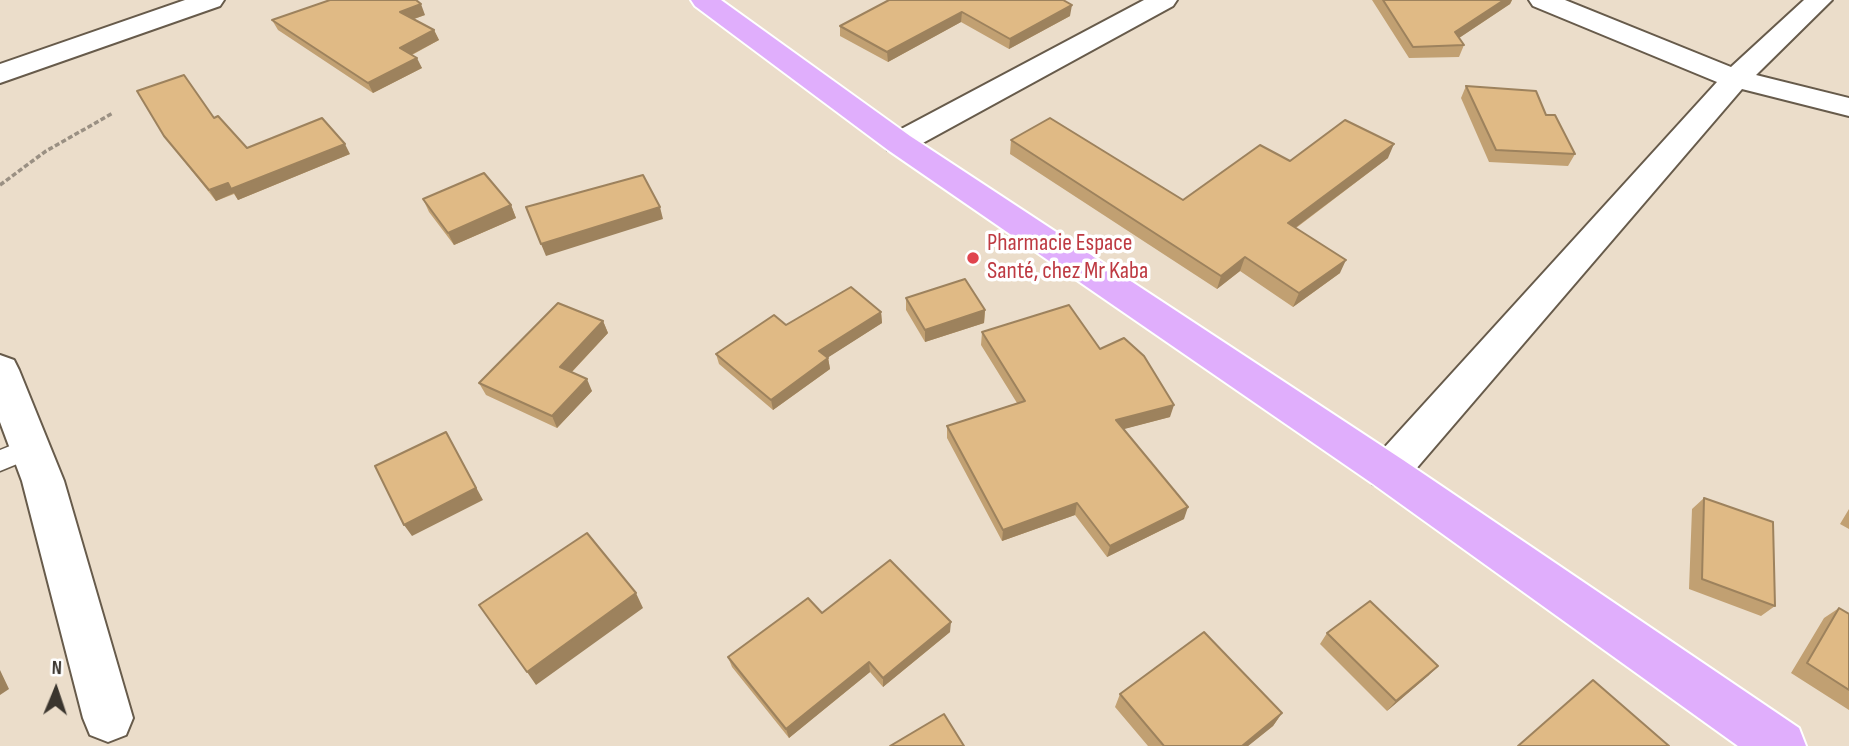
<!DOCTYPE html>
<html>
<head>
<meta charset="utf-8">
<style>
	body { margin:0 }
	#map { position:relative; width:1849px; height:746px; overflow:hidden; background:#ebddca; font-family:"Sofia Sans Condensed",sans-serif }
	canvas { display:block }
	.north { position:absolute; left:21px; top:655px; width:70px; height:70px; -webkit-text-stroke:5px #fff; paint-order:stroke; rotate:2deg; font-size:19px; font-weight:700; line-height:28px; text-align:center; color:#3a352e }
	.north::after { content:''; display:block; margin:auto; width:24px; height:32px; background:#3a352e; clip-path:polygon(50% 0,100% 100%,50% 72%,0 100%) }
</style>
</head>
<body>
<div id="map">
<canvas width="1849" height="746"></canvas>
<div class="north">N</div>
</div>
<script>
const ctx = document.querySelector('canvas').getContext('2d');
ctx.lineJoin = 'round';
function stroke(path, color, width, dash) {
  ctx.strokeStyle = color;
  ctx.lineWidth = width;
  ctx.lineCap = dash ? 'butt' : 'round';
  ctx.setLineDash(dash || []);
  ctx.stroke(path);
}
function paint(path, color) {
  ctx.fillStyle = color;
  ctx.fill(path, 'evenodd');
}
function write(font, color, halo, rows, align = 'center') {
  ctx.font = font + ' "Sofia Sans Condensed",sans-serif';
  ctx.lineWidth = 7;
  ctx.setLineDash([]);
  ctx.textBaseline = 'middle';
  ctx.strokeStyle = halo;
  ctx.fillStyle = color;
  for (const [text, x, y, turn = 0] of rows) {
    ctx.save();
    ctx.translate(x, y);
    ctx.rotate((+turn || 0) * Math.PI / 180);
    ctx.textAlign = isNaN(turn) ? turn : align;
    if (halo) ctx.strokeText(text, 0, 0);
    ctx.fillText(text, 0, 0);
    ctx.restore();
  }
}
const path = new Path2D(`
	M0,185L46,151L113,113`);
const service = new Path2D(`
	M30,438L39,441L42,448L39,455L0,471V450Z`);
const minor = new Path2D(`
	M185,0H224L220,6L0,83V64Z
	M1144,0H1177L1173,6L910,150L899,153L888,150L883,143L888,136Z
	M1529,0H1565L1731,67L1804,0H1832L1756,75L1849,98V116L1742,89L1403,484L1388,489L1373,484L1367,472L1373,460L1717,82L1533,6Z
	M0,355L14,360L19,370L64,481L133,718L126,735L108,742L90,735L83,718L22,481L0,422Z`);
const trunk = new Path2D(`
	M691,0H721L910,136L1403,460L1799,728L1806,746H1738L1373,484L888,150L695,6Z`);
const wall = new Path2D(`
	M1372,0H1512L1510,4L1459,38L1464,45L1459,57L1409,58Z
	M875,7L1070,16L1009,49L961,22L888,62L840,36V26Z
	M425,15L414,19L434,30L439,40L412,55L422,68L373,93L278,30L272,20Z
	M1466,86L1546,115L1575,154L1568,166L1489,162L1461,98Z
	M214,118L247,148L350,154L238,200L234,194L216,201L164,136Z
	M1011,140L1183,200L1290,161L1388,158L1296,228L1340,273L1293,307L1240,271L1217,289L1010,154Z
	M423,199L511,205L516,218L454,245L429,212Z
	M906,298L985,310L984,323L925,342L906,310Z
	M881,312L882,323L828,357L830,369L773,410L719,364L716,354L786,325Z
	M603,321L608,333L572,372L592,391L557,428L486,395L479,383Z
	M982,332L1100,349L1170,417L1123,429L1184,519L1107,557L1075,515L1002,541L947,438V426L1017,403L981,345Z
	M1704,498L1775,606L1761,616L1689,589L1692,509Z
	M1849,509V529L1840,524Z
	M1839,608L1849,614V710L1791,673L1824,618Z
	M822,613L950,632L883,687L870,672L789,738L732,667L728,657Z
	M1327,633L1429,675L1387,711L1320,644Z
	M1120,694L1282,713L1273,726L1248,746H1148L1115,707Z`);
const shadedWall = new Path2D(`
	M1504,0H1512L1510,4L1450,44L1455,32Z
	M421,4L425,15L405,22L400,12Z
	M1072,5L1070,16L1009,49L1010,39Z
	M962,12L961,22L888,62L887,52Z
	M434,30L439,40L405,58L400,48Z
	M417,58L422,68L373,93L368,83Z
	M345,144L350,154L238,200L234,193L216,201L209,190L228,183Z
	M1394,144L1388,158L1283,237L1288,223Z
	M511,205L516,218L454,245L448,233Z
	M660,207L663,219L546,256L541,244Z
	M1245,257L1240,271L1217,289L1221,276Z
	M1346,260L1340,273L1293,307L1299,293Z
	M985,310L984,323L925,342V330Z
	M881,312L882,323L821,362L819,351Z
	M603,321L608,333L565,379L560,367Z
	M828,358L830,369L773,410L771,400Z
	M587,379L592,391L557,428L552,416Z
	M1174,405L1170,417L1113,432L1116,420Z
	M446,432L483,500L412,536L404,525Z
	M1077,503L1075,515L1002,541L1003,530Z
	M1188,507L1184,519L1107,557L1110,546Z
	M636,593L643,608L536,685L527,672Z
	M951,622L950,632L883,687V678Z
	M869,662L870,672L789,738L786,729Z
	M1438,666L1429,675L1387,711L1396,701Z
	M0,670L9,689L0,695Z
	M1282,713L1273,726L1248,746H1242Z`);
const building = new Path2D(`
	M330,0H416L421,4L400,12L434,30L400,48L417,58L368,83L272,20Z
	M889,0H1063L1072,5L1010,39L962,12L887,52L840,26Z
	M1383,0H1504L1455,32L1464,45L1413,47Z
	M184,75L214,118L218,116L247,148L322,118L345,144L231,189L228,183L209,190L164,136L137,91Z
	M1466,86L1536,91L1546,115H1555L1575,154L1496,150Z
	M1050,118L1183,200L1260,145L1290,161L1345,120L1394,144L1288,223L1346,260L1299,293L1245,257L1221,276L1011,140Z
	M484,173L511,205L448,233L423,199Z
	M643,175L660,207L541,244L526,207Z
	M965,279L985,310L925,330L906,298Z
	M851,287L881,312L819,351L828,358L771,400L716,354L774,315L786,325Z
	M558,303L603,321L560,367L587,379L552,416L479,383Z
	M1069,305L1100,349L1124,338L1144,356L1174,405L1116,420L1188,507L1110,546L1077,503L1003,530L947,426L1025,401L982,332Z
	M446,432L476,488L404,525L375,466Z
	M1704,498L1773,522L1775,606L1702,579Z
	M587,533L636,593L527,672L479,605Z
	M890,560L951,622L883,678L869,662L786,729L728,657L808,598L822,613Z
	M1370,601L1438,666L1396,701L1327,633Z
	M1839,608L1849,614V690L1807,663Z
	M1204,632L1282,713L1242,746H1164L1120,694Z
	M1593,680L1669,746H1518Z
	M944,714L964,746H890Z`);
const markers = [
	[973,258,7,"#e0444e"]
];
const healthNames = [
	["Pharmacie Espace",987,244],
	["Santé, chez Mr Kaba",987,272]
];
stroke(service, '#675b4b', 3);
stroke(minor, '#675b4b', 4);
stroke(trunk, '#fff', 4);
stroke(path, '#9a9083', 3.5, [5, 2.5]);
paint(service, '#fff');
paint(minor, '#fff');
paint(trunk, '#e0aefc');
paint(wall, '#c1a072');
paint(shadedWall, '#9d825d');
paint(building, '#e0ba85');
stroke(building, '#9d825d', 2);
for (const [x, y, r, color] of markers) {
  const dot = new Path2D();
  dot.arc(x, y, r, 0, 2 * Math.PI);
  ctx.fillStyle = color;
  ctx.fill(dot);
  stroke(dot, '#fff', 2.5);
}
write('24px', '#be3a42', '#fff', healthNames, 'left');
</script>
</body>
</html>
